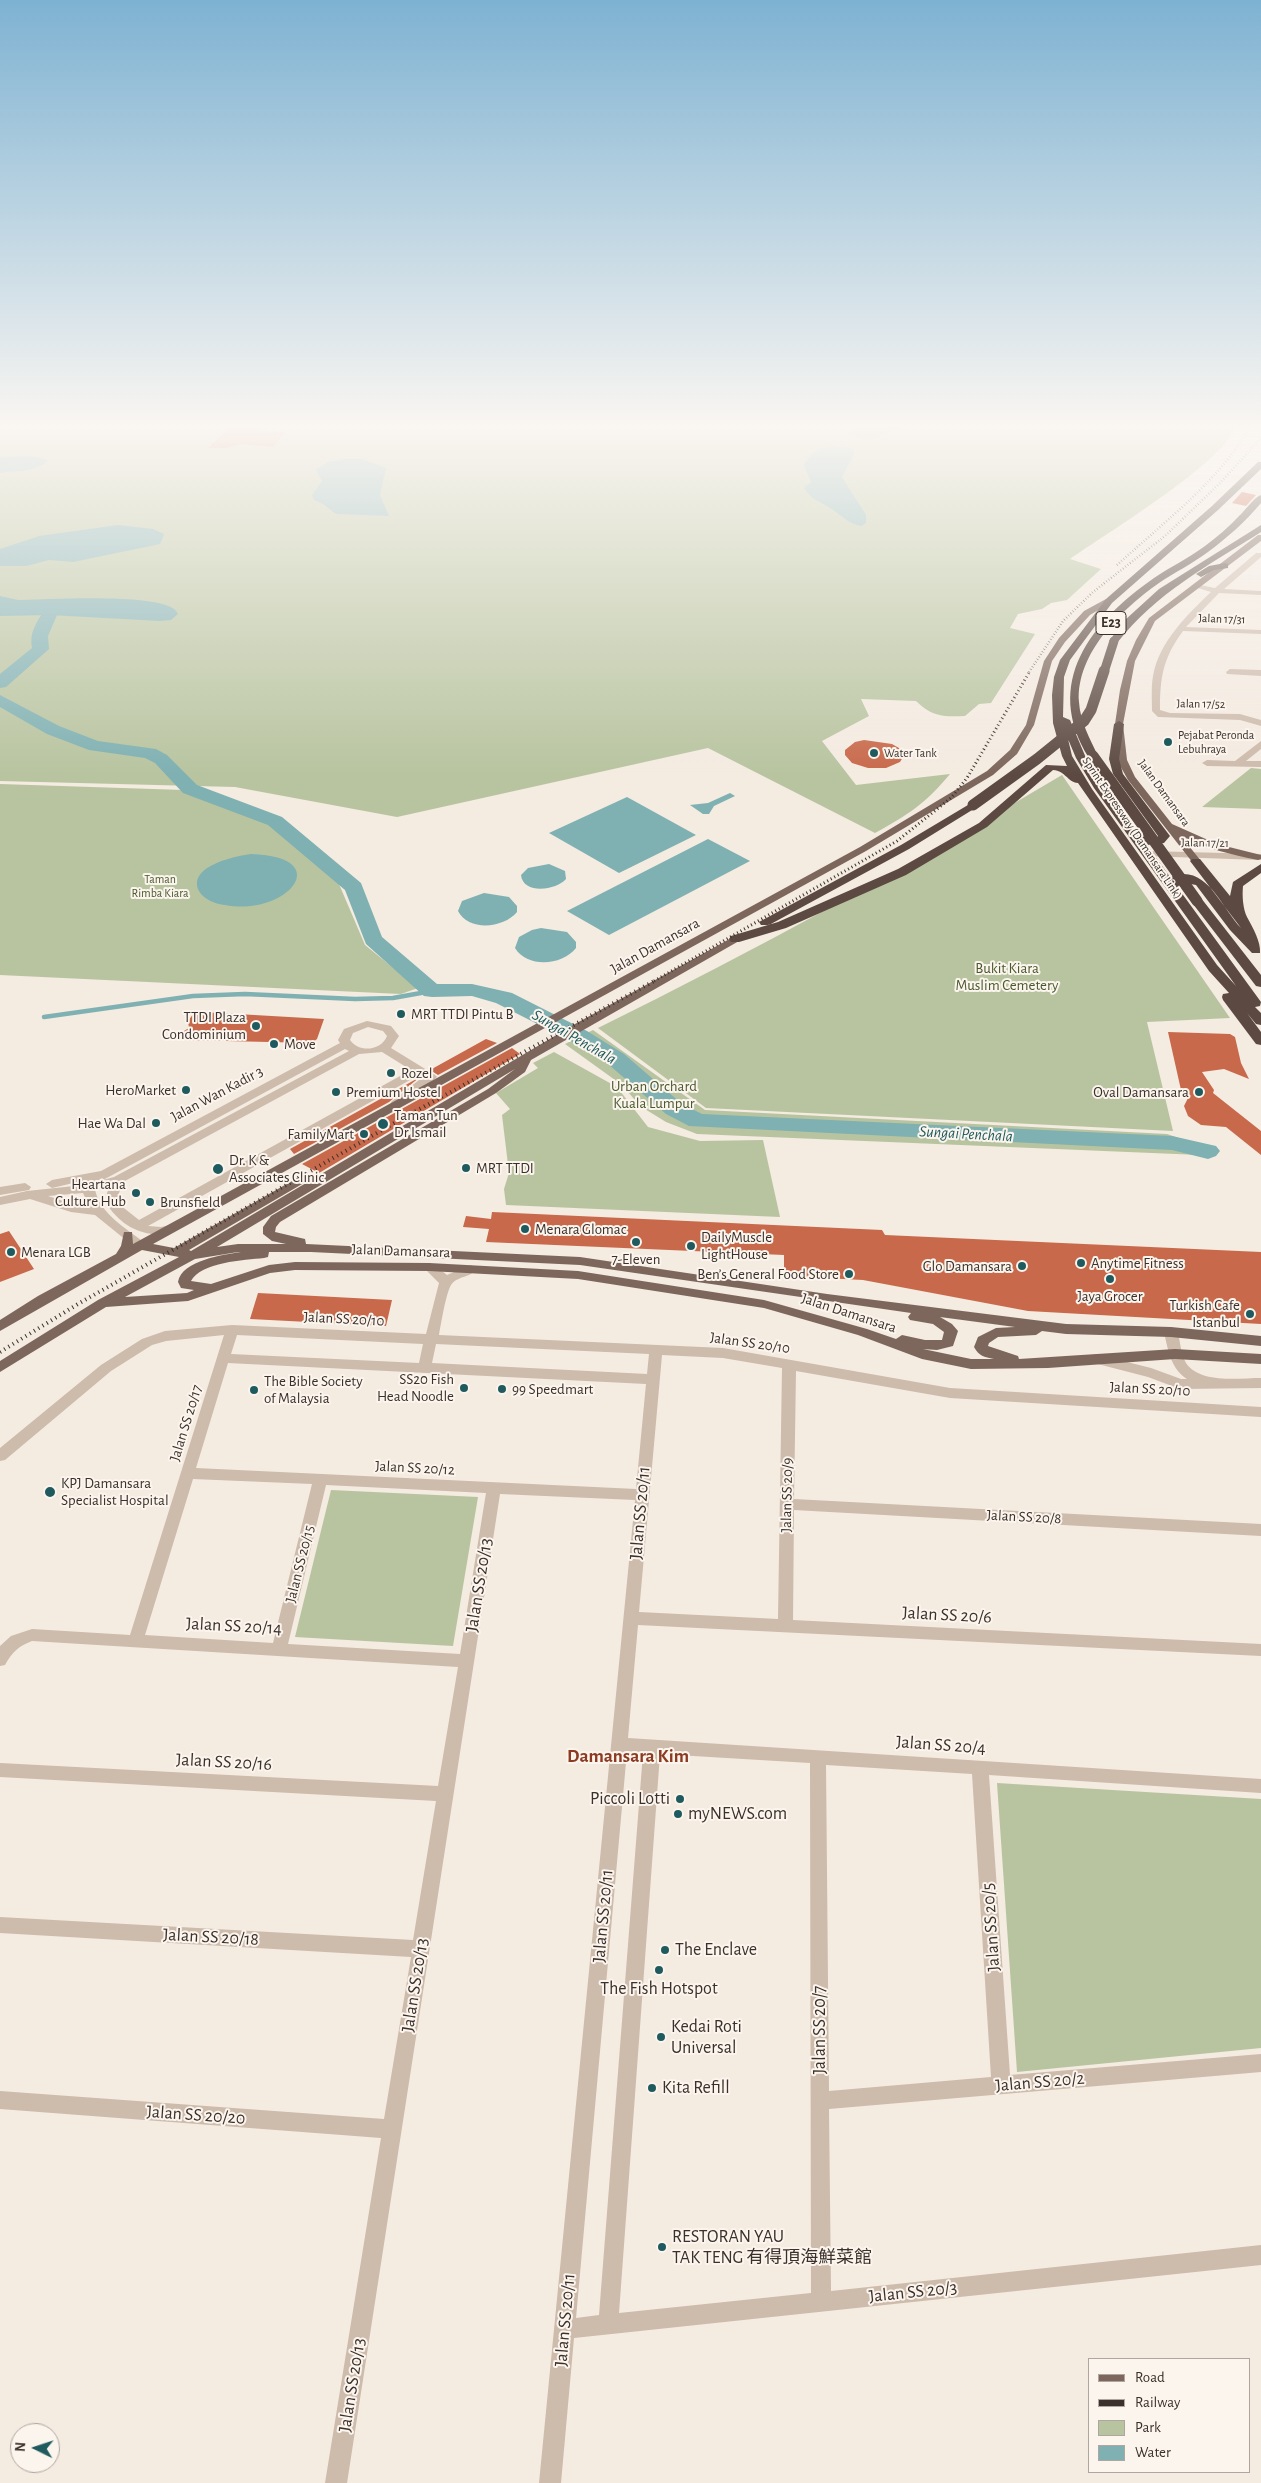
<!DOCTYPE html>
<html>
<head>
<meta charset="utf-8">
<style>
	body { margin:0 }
	#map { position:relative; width:1261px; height:2483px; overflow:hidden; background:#f4ebe1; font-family:"Alegreya Sans",sans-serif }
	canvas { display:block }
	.legend { position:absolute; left:1088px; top:2358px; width:162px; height:115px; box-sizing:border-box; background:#fbf5ee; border:1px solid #aea6a0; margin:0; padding:6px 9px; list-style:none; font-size:15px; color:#3b302b }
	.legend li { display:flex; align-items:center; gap:10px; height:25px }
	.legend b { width:25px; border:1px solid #aea6a0 }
	.north { position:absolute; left:10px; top:2423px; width:50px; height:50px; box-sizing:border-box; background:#fbf5ee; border:1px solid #aea6a0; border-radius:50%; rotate:274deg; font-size:14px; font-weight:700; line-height:20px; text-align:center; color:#3b302b }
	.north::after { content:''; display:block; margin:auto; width:18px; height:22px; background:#1f5a5e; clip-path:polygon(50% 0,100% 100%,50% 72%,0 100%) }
</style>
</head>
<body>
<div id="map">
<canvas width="1261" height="2483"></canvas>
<ul class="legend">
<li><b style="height:6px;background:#7d675c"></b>Road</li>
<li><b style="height:6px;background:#3b302b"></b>Railway</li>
<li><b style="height:14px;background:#b8c4a0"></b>Park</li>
<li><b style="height:14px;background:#7fb0b2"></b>Water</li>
</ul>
<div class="north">N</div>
</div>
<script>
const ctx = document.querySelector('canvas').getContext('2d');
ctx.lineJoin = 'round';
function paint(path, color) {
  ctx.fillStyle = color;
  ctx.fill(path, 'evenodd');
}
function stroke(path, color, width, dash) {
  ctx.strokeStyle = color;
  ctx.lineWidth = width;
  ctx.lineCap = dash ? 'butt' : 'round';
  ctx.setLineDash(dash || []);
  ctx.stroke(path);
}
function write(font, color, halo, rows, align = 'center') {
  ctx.font = font + ' "Alegreya Sans","Noto Sans SC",sans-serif';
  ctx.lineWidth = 4;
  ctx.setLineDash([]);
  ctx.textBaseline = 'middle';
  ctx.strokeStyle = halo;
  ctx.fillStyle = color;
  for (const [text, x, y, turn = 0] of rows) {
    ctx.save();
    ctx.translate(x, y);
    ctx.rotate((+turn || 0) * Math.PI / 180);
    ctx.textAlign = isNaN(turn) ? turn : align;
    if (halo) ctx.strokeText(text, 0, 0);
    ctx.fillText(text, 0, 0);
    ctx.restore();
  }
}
const green = new Path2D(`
	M0,427H1235C1226,461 1104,535 1070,559L1101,569L1067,600L1051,603L1042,609L1018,614L1010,628L1035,634L991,703L979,704L965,716C944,717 932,717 916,701L861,699L869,716L822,741L856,785L950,774C926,803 908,815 875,833L708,748L397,817L235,787L0,781Z
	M1251,768L1261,769V809L1202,807Z
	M1062,775L1230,1018L1147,1022L1173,1131L706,1108L598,1028C756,950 911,865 1062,775Z
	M0,784L183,790L273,823L339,884L365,945L418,988L401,994L0,975Z
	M593,1030L705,1110L1167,1134L1197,1144L1200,1155L697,1134L666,1122L640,1106L622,1085L565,1044Z
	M554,1052L617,1087L648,1127L700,1141L763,1140L780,1217L506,1205L504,1189L509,1173L502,1115L510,1109L496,1093L538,1068L533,1063Z
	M331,1490L478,1497L453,1646L295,1637Z
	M997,1783L1261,1799V2048L1017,2072Z`);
const water = new Path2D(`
	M856,427H901C884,435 867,444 850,434L851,431Z
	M835,446L849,448L855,452L842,477L866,515V523L861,526C848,523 843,517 833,510C822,502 812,501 804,488L811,482L804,465C812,452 819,448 835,446Z
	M31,456L48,460C35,473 17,470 0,473V457Z
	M344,459H362L386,468L380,495L389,516L336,514L323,504L314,500L312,495L322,481L316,470L328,462Z
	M118,525L153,529L164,534L160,544L73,562L49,560L26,566H0V549L39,536Z
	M0,596L18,600C42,600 171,591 178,614L171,620L160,621L49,615L0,616Z
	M730,793L735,796L714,806L709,814H703L690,805L708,803Z
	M627,797L696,835L619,873L549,833Z
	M708,839L750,861L609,935L567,911Z
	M251,854C338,857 286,917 225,905C216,904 204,900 199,891C187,866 236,856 251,854Z
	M549,864L565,871L566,879C557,890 523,895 521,875L528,868Z
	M484,893L509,897L517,906V912C504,928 469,932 458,911L462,901Z
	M541,928L567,932L576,942V948C562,966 527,968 515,948L519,937L532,930Z`);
const stream = new Path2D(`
	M44,1017L193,996L245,994L355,999L393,998L432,991`);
const river = new Path2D(`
	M49,610L57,615L48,636L49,649L6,687L0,688V674L32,648C29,634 36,623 43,612Z
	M0,695L59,726L98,741L156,749L167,755L197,785L282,817L361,883L382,937L437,984H472L512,993L587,1031L624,1054L682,1104L702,1114L1172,1136L1216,1146L1220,1151L1216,1156L1208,1159L1172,1150L689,1126L666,1114L608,1064L571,1041L496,1003L472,996L432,997L424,996L366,944L345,890L268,825L183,793L155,763L145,758L89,750L47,734L0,707Z`);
const building = new Path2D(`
	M230,427H257L254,430L285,432L273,447L240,444L227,448H208Z
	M1242,492L1256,495L1246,506L1232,503Z
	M864,740L892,744L899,748L903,757L900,762L886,768H868L852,763L845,755V750L855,742Z
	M202,1012L324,1019L317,1039L312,1043L183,1040L184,1031L189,1028L188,1021L194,1013Z
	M1168,1032L1230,1034L1235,1037L1241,1063L1249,1079L1224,1069L1202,1072L1214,1090L1213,1093L1261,1131V1155L1226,1127L1201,1125L1188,1116L1184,1106L1189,1096L1181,1090Z
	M486,1039L497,1043L438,1075L430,1070Z
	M512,1048L520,1054L319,1173L302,1164Z
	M420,1077L389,1102L294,1154L290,1149Z
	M492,1212L882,1230L885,1235L1261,1252V1324L1028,1311L863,1280L784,1276V1255L486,1242L489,1229L463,1227L466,1216L491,1219Z
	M9,1231L34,1269L0,1282V1234Z
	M258,1293L392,1300L386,1326L250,1319Z`);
const minor = new Path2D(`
	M1256,553H1261V557L1224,589L1261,591V595L1219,593L1186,627L1261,630V634L1183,631C1163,658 1160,677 1160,710L1170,713L1240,714L1261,720V726L1240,720L1158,717L1152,711C1152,700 1151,687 1153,676C1159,642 1187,615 1211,592L1191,586L1195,584L1215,588Z
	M1230,669L1261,670V676L1227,674L1226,672Z
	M1261,741V749L1246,761H1261V767L1207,766L1202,763L1207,760L1235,761Z
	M1148,851L1261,854V860L1145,856L1143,854Z
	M367,1021L391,1026L399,1036L391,1048L435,1075L437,1077L435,1079L400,1107H392L390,1104L392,1101L423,1077L419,1075L148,1226L161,1227L170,1225L176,1229L174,1232C148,1239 124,1229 108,1206L107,1193L110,1186L95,1190C101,1215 126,1228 145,1243L147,1246L145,1249H137L95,1215L71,1212L30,1199L0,1205V1197L27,1191L84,1185L86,1180L52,1188L46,1184L52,1180L101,1171L340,1043L338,1040L344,1029ZM368,1027L383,1031L387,1036C381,1051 359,1053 350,1040L353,1033ZM345,1049L349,1051L114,1177L103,1180ZM382,1052L411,1070L139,1220L120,1205L119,1193L123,1182L359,1054ZM83,1193L89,1206L72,1204L48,1196Z
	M25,1183L31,1187L29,1190L0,1195V1187Z
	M429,1263L433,1264L447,1275L471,1265L477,1269C472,1277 457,1276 451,1285C446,1293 441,1324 439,1335L723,1348L950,1388L1261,1407V1417L950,1398L796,1371L794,1499L1261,1524V1536L794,1510L793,1620L1261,1644V1656L638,1625L628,1738L1261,1779V1793L989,1775L1010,2075L1261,2054V2072L829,2109L831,2291L1261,2245V2265L574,2338L561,2483H539L635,1500L500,1494L347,2483H325L381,2138L0,2109V2091L384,2119L411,1957L0,1933V1917L413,1940L436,1801L0,1777V1763L438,1786L458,1667L32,1641C19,1646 12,1652 5,1665L0,1666V1646L11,1636L32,1629L130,1635L224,1335L166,1341L152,1345L111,1371L5,1460L0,1461V1448L101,1365L142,1339L165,1331L232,1325L426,1334L439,1283L423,1267ZM237,1335L423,1344L419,1363L231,1354ZM436,1344L649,1354L647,1374L432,1363ZM662,1355L723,1358L782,1368L778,1619L639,1612ZM228,1363L646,1384L636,1489L196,1468ZM193,1479L312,1484L273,1643L145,1635ZM326,1485L486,1493L460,1654L288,1644ZM627,1751L643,1753L599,2315L576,2318ZM660,1754L810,1763L811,2293L619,2313ZM826,1765L972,1774L991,2077L829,2091Z
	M1171,1327L1176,1329L1178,1332C1180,1342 1181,1354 1186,1363C1200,1384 1239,1378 1261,1378V1388L1180,1389L1148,1377L1090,1362L1088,1359L1090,1356L1095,1354L1151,1368L1181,1379H1187C1171,1369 1168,1350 1164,1332L1166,1329Z`);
const major = new Path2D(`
	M1258,535H1261V541L1155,621L1135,661L1123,724L1127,760L1135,777L1172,824L1217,844L1261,855V859L1258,860C1231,855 1206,848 1181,836L1201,861L1196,864L1193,863L1128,780L1117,760L1115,724L1120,690L1127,661L1136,640L1149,618Z
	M1106,599L1113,601L1090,615L1065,642L1052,661L1034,725L1017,754L993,775L866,851L153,1244L174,1248L299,1177L303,1176L309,1180L189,1250L191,1251L575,1024L735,936L739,937V941L531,1060L525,1072L496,1093L280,1222L276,1227L275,1232L305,1239L306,1244L580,1257L827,1294L1066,1324L1171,1327L1261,1336V1346L1171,1337L1066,1334L1042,1331L1036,1335L998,1337L989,1343L988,1346L1018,1356L1019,1359L1175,1349L1261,1354V1364L1175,1359L1048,1368L971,1369L922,1359L858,1335L764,1308L578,1279L429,1271L295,1270L270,1273L188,1301L106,1307L0,1372V1361L98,1300L179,1257L142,1250L0,1331V1320L38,1296L116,1254L121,1246L124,1232H132L133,1244L860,847L987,771L1010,750L1026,725L1044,661L1059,638L1084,611ZM515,1069L488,1089L271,1216L263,1227V1234L272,1241L286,1244H238L217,1247ZM238,1252H241C223,1255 182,1260 178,1282L181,1288L194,1290L187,1293L125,1297L195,1259ZM269,1252H311L580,1265L911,1313L908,1317L910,1320L933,1324L944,1332L942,1340H925L902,1335L896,1339L867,1329L764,1300L578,1271L429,1263L295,1262L269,1265L211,1284L191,1281C201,1262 244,1260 264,1258L268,1257ZM940,1317L1015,1327L996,1328L978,1337L974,1347C979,1356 984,1357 994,1359H971L923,1349L937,1350L953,1346L958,1331L952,1324Z`);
const highway = new Path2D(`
	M1258,462H1261V469L1218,510L1112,603L1070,660L1064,677L1063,717L1070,720L1086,758L1140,836L1157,838L1158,836L1113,774L1109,759L1114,724L1119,721L1124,724L1119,759L1123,774L1170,836L1164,843L1147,845L1170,877C1206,862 1221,907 1241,928L1190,861L1192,859H1200L1230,896L1233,882L1261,864V873L1243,886C1242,896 1243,909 1247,917C1253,928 1261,942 1260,953H1252L1230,930L1196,885L1180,882L1178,888L1261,1002L1260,1006L1255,1007L1261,1013V1025L1256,1024L1247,1013L1261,1032V1045L1256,1044L1223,1000L1222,997L1223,994L1229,993L1209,971L1078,783C1067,782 1066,771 1053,770L987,827L906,875L786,928L739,942H731L729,939L731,936L778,922L898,869L979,823L1046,765L1067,766L1062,756L1053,723L1052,695L1054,677L1060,660L1106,599L1212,506ZM1068,739L1076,758L1094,788L1236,986L1217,965L1092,789L1072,756Z
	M1261,495V503C1245,522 1227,538 1208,552C1192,564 1175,572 1159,583C1122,609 1076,653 1079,702C1080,721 1090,739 1098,756L1093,759L1089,758C1042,683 1091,622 1154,578C1170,567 1189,558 1205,546C1217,537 1229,527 1239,516C1246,510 1253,498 1261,495Z
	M1261,525V532C1209,565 1156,593 1117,643H1111L1109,641L1125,620L1159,589Z
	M1225,563L1228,564V568L1214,570L1201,577L1196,574L1209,566Z
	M973,802L979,805L977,807L909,849L769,925H761L759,922L901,845Z
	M1197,897L1201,898L1261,975V987L1256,986L1193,904L1191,901Z`);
const railFar2 = new Path2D(`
	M1117,565C1162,524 1220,480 1250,427
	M1029,672L1063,621L1093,592L1165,536L1220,483L1261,438`);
const railFar1 = new Path2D(`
	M654,981L897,841L951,798L967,778L1030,671`);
const rail = new Path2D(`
	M0,1352L78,1304L405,1117L656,980`);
const highwayBridgeFar1 = new Path2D(`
	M1104,672L1114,641`);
const highwayBridge = new Path2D(`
	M1093,756L1197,901
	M973,805L1037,759L1084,721L1091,710L1104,671`);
const markers = [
	[1168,742,5,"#1f5a5e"],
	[874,753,5,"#1f5a5e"],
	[401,1014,5,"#1f5a5e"],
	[256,1026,5,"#1f5a5e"],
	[274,1044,5,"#1f5a5e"],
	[391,1073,5,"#1f5a5e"],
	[186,1090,5,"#1f5a5e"],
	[336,1092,5,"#1f5a5e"],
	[1199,1092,5,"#1f5a5e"],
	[156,1123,5,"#1f5a5e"],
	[383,1124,6,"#1f5a5e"],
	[364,1134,5,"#1f5a5e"],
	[466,1168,5,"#1f5a5e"],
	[218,1169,6,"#1f5a5e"],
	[136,1193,5,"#1f5a5e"],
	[150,1202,5,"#1f5a5e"],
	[525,1229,5,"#1f5a5e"],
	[636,1242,5,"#1f5a5e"],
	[691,1246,5,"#1f5a5e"],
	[11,1252,5,"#1f5a5e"],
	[1081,1263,5,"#1f5a5e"],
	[1022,1266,5,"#1f5a5e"],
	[849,1274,5,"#1f5a5e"],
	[1110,1279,5,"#1f5a5e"],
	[1250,1314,5,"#1f5a5e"],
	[464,1388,5,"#1f5a5e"],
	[502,1389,5,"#1f5a5e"],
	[254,1390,5,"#1f5a5e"],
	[50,1492,6,"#1f5a5e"],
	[680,1799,5,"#1f5a5e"],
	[678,1814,5,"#1f5a5e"],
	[665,1950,5,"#1f5a5e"],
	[659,1970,5,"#1f5a5e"],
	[661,2037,5,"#1f5a5e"],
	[652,2088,5,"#1f5a5e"],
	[662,2247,5,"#1f5a5e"]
];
const farStreetnames = [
	["Jalan 17/31",1222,619,2],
	["Jalan 17/52",1201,704,1],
	["Jalan Damansara",1164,793,54],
	["Sprint Expressway (Damansara Link)",1132,828,56],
	["Jalan 17/21",1205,843,1]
];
const farPoinames = [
	["Pejabat Peronda",1178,735],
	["Lebuhraya",1178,749],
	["Water Tank",884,753]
];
const farParknames = [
	["Taman",160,879],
	["Rimba Kiara",160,893]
];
const shields = [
	[1111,623,30]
];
const shieldNames = [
	["E23",1111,623]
];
const streetNames = [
	["Jalan Damansara",655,946,-29],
	["Jalan Wan Kadir 3",217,1094,-28],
	["Jalan Damansara",401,1251,2],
	["Jalan Damansara",849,1313,18],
	["Jalan SS 20/10",344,1319,3],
	["Jalan SS 20/10",750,1343,8],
	["Jalan SS 20/10",1150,1389,3],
	["Jalan SS 20/17",186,1423,-73],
	["Jalan SS 20/12",415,1468,3],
	["Jalan SS 20/9",787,1495,-89],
	["Jalan SS 20/8",1024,1517,3],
	["Jalan SS 20/15",300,1564,-76]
];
const parkNames = [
	["Bukit Kiara",1007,968],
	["Muslim Cemetery",1007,985],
	["Urban Orchard",654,1086],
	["Kuala Lumpur",654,1103]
];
const poiNames = [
	["MRT TTDI Pintu B",411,1014],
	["TTDI Plaza",246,1017,"right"],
	["Condominium",246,1034,"right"],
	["Move",284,1044],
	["Rozel",401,1073],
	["HeroMarket",176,1090,"right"],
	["Premium Hostel",346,1092],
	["Oval Damansara",1189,1092,"right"],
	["Taman Tun",394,1115],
	["Dr Ismail",394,1132],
	["Hae Wa Dal",146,1123,"right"],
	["FamilyMart",354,1134,"right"],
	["Dr. K &",229,1160],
	["Associates Clinic",229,1177],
	["MRT TTDI",476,1168],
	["Heartana",126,1184,"right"],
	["Culture Hub",126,1201,"right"],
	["Brunsfield",160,1202],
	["Menara Glomac",535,1229],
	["DailyMuscle",701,1237],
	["LightHouse",701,1254],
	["Menara LGB",21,1252],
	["7-Eleven",636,1259,"center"],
	["Anytime Fitness",1091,1263],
	["Glo Damansara",1012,1266,"right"],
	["Ben’s General Food Store",839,1274,"right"],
	["Jaya Grocer",1110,1296,"center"],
	["Turkish Cafe",1240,1305,"right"],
	["Istanbul",1240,1322,"right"],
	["SS20 Fish",454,1379,"right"],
	["Head Noodle",454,1396,"right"],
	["The Bible Society",264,1381],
	["of Malaysia",264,1398],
	["99 Speedmart",512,1389],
	["KPJ Damansara",61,1483],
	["Specialist Hospital",61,1500]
];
const waterNames = [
	["Sungai Penchala",574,1037,30],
	["Sungai Penchala",966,1134,3]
];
const nearStreetnames = [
	["Jalan SS 20/11",640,1513,-85],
	["Jalan SS 20/13",479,1585,-81],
	["Jalan SS 20/6",947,1615,3],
	["Jalan SS 20/14",234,1626,3],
	["Jalan SS 20/4",941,1745,4],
	["Jalan SS 20/16",224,1762,3],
	["Jalan SS 20/11",603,1916,-85],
	["Jalan SS 20/5",991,1927,-94],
	["Jalan SS 20/18",211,1937,3],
	["Jalan SS 20/13",415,1985,-81],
	["Jalan SS 20/7",820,2030,-90],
	["Jalan SS 20/2",1040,2082,-5],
	["Jalan SS 20/20",196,2115,4],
	["Jalan SS 20/3",913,2292,-6],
	["Jalan SS 20/11",565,2320,-85],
	["Jalan SS 20/13",352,2385,-81]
];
const nearPoinames = [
	["Piccoli Lotti",670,1799,"right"],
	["myNEWS.com",688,1814],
	["The Enclave",675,1950],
	["The Fish Hotspot",659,1989,"center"],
	["Kedai Roti",671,2027],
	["Universal",671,2048],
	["Kita Refill",662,2088],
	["RESTORAN YAU",672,2237],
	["TAK TENG 有得頂海鮮菜館",672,2258]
];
const nearNeighbourhoodnames = [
	["Damansara Kim",628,1756]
];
paint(green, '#b8c4a0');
paint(water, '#7fb0b2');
stroke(stream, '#7fb0b2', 4.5);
paint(river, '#7fb0b2');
paint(building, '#c8694b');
paint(minor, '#cdbbac');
paint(major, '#7d675c');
paint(highway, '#5c4a42');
stroke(railFar2, '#3b302b', 2.5, [0.5, 2.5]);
stroke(railFar1, '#3b302b', 3, [1, 3]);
stroke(rail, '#3b302b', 4, [1, 4]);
stroke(highwayBridgeFar1, '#5c4a42', 9);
stroke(highwayBridge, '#5c4a42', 11);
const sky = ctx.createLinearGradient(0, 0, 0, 775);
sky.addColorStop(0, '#7eb2d2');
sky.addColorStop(0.55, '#faf6f2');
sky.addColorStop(1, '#faf6f200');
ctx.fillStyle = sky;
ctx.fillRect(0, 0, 1261, 775);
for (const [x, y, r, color] of markers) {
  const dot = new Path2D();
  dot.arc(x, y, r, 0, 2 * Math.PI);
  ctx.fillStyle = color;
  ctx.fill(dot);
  stroke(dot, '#fbf5ee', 2);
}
write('12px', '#3b302b', '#fbf5ee', farStreetnames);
write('12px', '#3b302b', '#fbf5ee', farPoinames, 'left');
write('12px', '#4a5a2e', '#fbf5ee', farParknames);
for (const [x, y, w] of shields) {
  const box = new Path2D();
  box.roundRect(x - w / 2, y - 11.5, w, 23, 4);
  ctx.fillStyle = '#fbf5ee';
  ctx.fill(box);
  stroke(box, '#3b302b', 1);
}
write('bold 14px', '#3b302b', null, shieldNames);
write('15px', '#3b302b', '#fbf5ee', streetNames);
write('15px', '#4a5a2e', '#fbf5ee', parkNames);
write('15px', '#3b302b', '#fbf5ee', poiNames, 'left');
write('italic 16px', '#1f5a5e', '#fbf5ee', waterNames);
write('18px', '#3b302b', '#fbf5ee', nearStreetnames);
write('18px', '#3b302b', '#fbf5ee', nearPoinames, 'left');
write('bold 19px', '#8c3b22', '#fbf5ee', nearNeighbourhoodnames);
</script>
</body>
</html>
